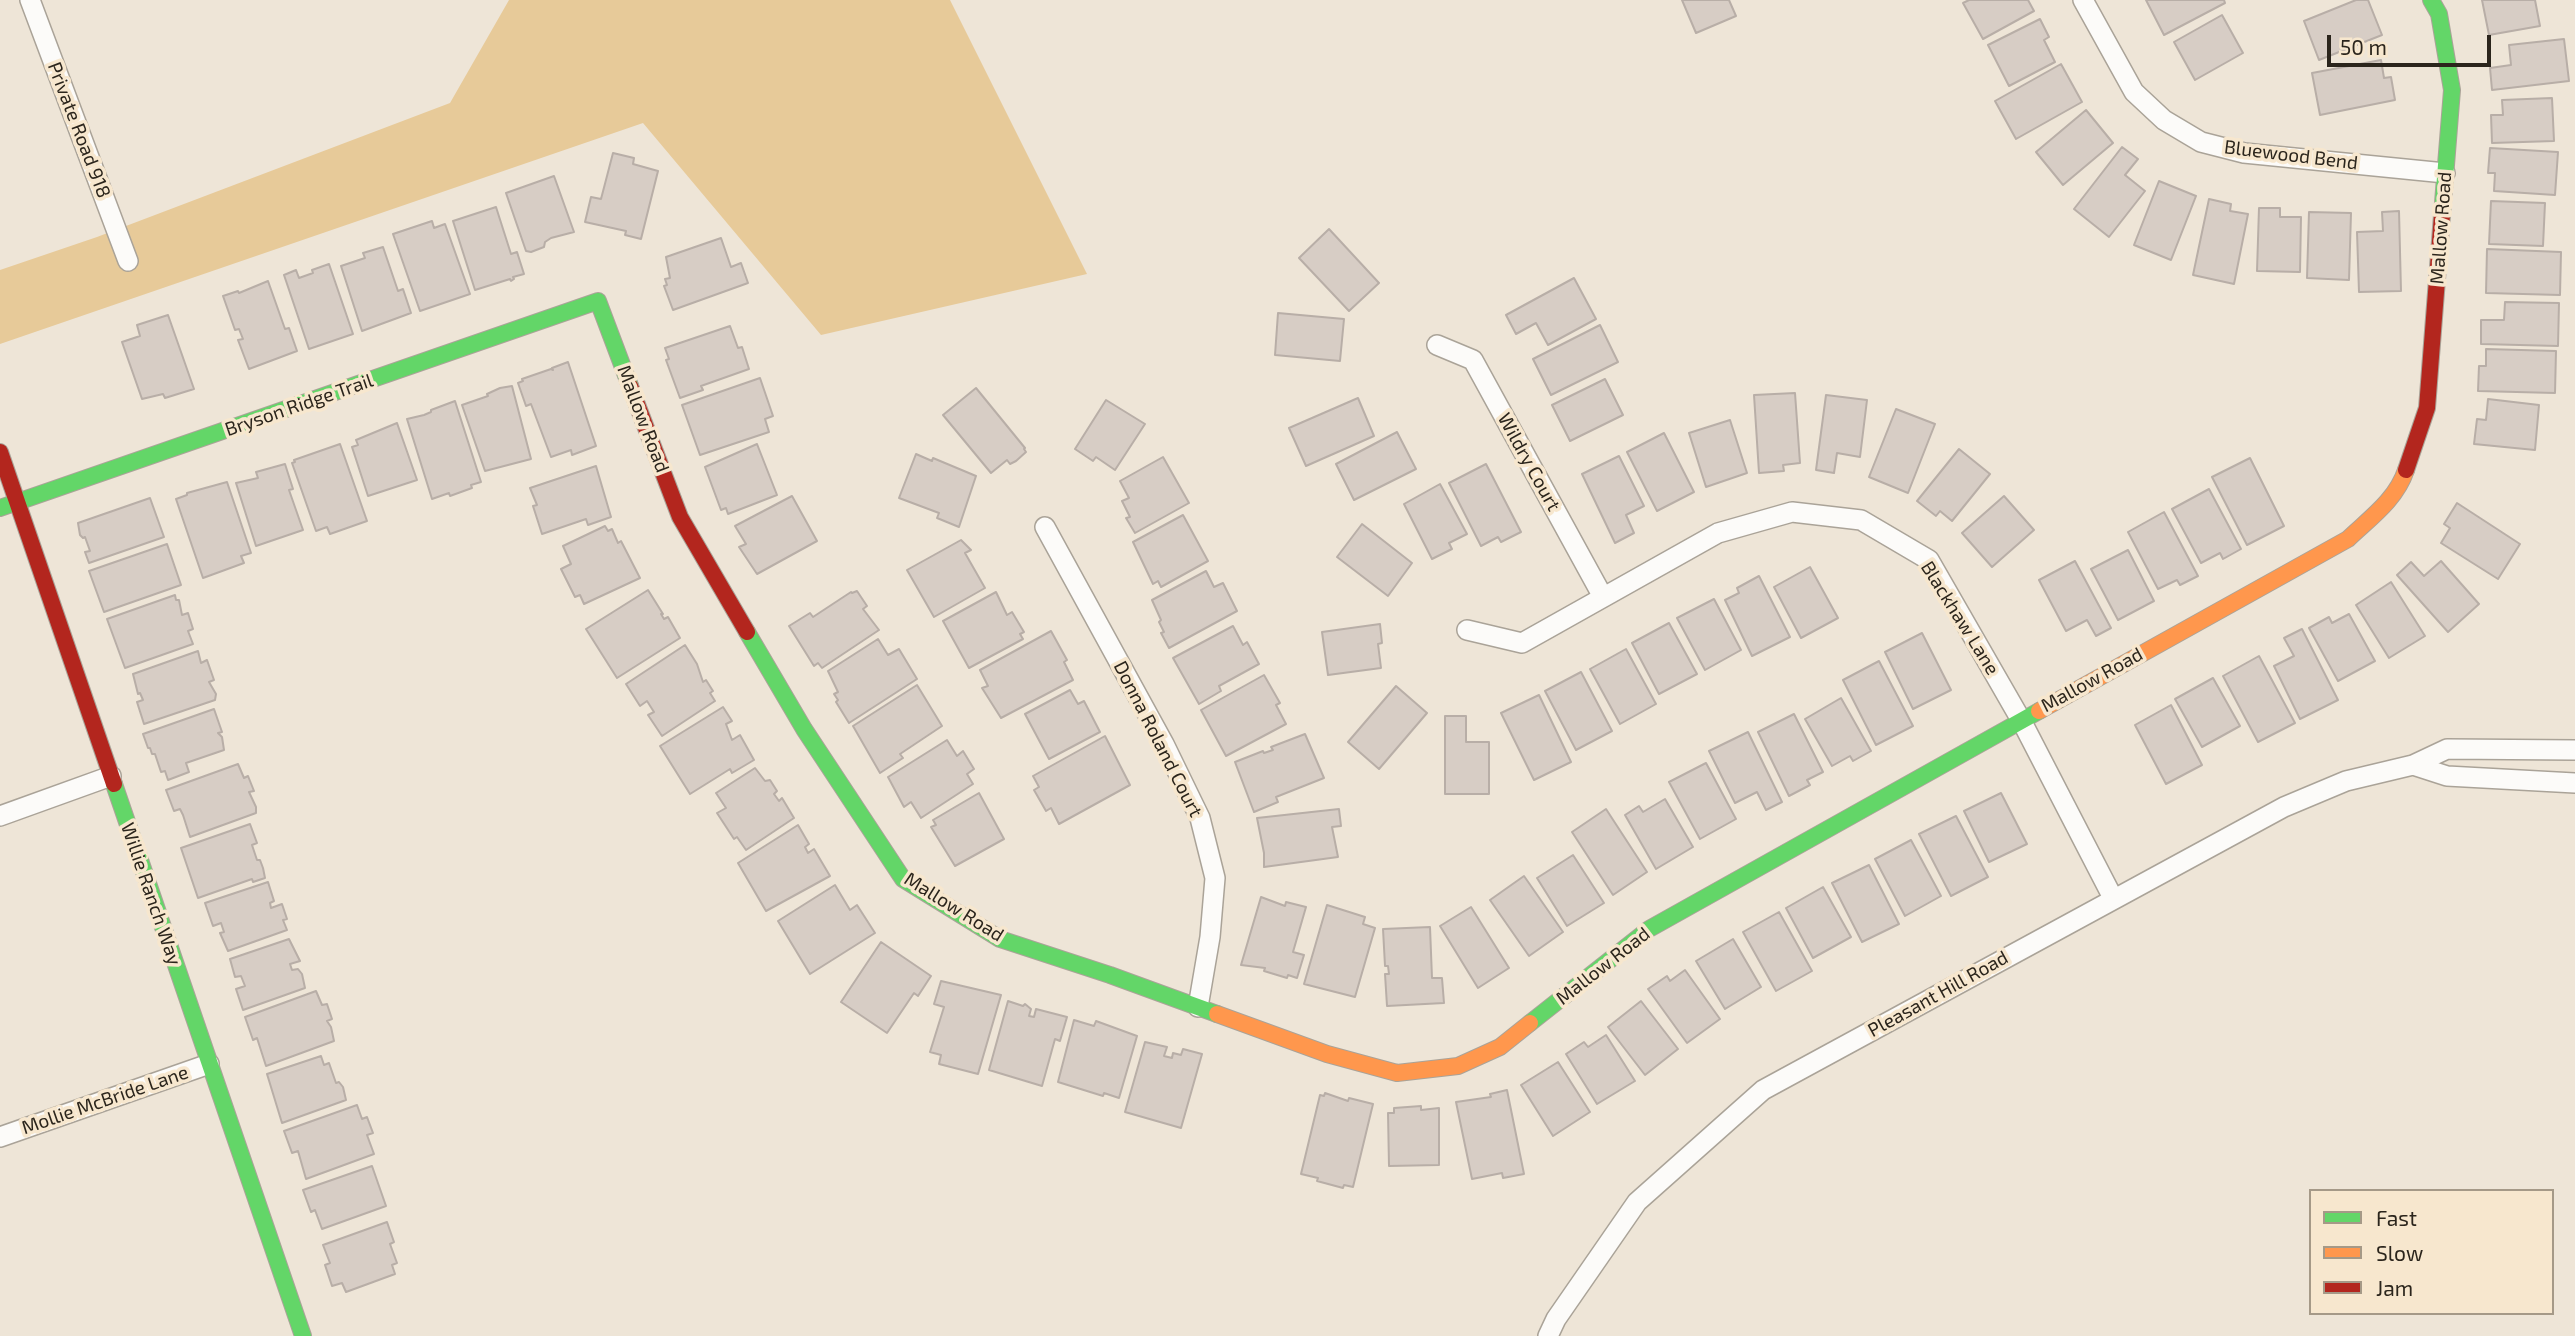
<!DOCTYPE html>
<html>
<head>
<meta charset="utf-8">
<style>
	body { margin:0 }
	#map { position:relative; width:2575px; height:1336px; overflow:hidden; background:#eee5d7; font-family:"Exo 2",sans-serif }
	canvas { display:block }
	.legend { position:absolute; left:2309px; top:1189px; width:245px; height:126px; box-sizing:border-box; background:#f7e7ce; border:2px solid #a59987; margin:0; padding:9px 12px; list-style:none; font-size:21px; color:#2b251c }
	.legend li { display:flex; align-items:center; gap:14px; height:35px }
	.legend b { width:35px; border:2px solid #a59987 }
	.scale { position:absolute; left:2327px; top:35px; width:164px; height:32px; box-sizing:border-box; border:4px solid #2b251c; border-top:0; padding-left:9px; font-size:21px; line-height:24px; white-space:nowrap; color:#2b251c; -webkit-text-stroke:5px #f7e7ce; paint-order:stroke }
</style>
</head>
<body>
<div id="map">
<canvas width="2575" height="1336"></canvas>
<ul class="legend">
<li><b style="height:9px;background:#63d668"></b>Fast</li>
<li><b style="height:9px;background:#ff974d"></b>Slow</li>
<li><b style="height:9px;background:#b3261e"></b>Jam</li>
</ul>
<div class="scale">50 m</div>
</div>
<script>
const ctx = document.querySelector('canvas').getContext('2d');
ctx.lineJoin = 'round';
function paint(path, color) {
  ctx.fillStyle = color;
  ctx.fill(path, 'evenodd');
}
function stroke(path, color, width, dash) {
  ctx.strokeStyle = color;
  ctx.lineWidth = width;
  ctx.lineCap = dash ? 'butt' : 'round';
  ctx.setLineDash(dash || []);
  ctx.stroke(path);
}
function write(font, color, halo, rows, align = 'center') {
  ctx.font = font + ' "Exo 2",sans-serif';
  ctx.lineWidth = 7;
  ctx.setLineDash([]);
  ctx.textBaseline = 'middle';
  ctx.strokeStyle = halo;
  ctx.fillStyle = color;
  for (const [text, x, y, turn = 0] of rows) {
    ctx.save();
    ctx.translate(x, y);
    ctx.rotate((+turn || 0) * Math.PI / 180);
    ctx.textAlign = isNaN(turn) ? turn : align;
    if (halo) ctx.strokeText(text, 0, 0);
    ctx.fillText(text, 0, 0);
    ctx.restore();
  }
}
const green = new Path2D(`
	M509,0H950L1087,274L821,335L643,123L0,344V270L97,237L450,103Z`);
const building = new Path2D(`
	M1682,0H1729L1736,16L1696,33Z
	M1969,0H2028L2034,11L1983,39L1963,3Z
	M2146,0H2224L2225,3L2164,35Z
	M2356,0H2368L2382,35L2319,60L2304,21Z
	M2482,0H2535L2540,26L2489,35Z
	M2222,15L2243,53L2195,80L2174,42Z
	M2040,19L2049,37L2044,40L2055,62L2009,86L1988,45Z
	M2564,39L2569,81L2492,90L2490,68L2511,65L2509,45Z
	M2381,60L2384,78L2391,77L2395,100L2320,115L2312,73Z
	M2061,64L2082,102L2016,139L1995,101Z
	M2552,98L2554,141L2492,143L2491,115H2503L2502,100Z
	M2086,110L2113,143L2063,185L2036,152Z
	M2122,147L2138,159L2125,175L2145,191L2109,237L2074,209Z
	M2490,148L2558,152L2555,195L2494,191L2495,173H2488Z
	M613,153L634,158L633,164L658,171L641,239L625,235L626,231L585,222L591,197L601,199Z
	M554,176L574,232L551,238L545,242L544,247L531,252L526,251L506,193Z
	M2159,181L2196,196L2171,260L2134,245Z
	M2209,199L2231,204L2230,211L2248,214L2234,284L2193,275Z
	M2491,201L2545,203L2543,246L2489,244Z
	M496,207L511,254L517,252L524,274L513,277L514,279L511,281L510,279L475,290L453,221Z
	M2259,208H2280V217H2301L2300,272L2257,271Z
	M2399,211L2401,291L2359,292L2357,232L2383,231L2382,212Z
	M2309,212L2351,213L2349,280L2307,278Z
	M432,221L434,228L445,224L470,294L420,311L393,234Z
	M1329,229L1379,283L1349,311L1299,258Z
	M721,238L731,267L741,263L748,283L673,310L664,286L667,285L665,279L670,278L666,257Z
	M383,247L398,291L403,289L411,313L362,331L341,266L365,258L363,253Z
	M2487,249L2561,252L2560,295L2486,293Z
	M329,264L353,334L309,349L284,275L296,270L299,278L313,273L312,270Z
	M1574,278L1596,319L1548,345L1536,323L1516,334L1506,315Z
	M268,281L285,329L289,328L297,351L249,369L238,340L243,339L239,329L235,330L223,296L238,291L239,293Z
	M2505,302L2559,303L2558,346L2481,344V320H2504Z
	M1278,313L1344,319L1340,361L1275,355Z
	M168,315L194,389L165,398L163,394L142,399L122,342L140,336L137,325Z
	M1600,325L1618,362L1551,395L1533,359Z
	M730,326L738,348L742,347L749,369L701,386L703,390L680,398L666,360L669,359L665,348Z
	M2486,349L2556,351L2555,393L2478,391L2479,366H2486Z
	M568,362L596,446L572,455L571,450L551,457L531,404L526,406L518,383L523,381L522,379L551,369L553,370L552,368Z
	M760,378L773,416L765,419L769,432L700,455L682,405Z
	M1605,379L1623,415L1570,441L1552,405Z
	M512,386L531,459L485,471L462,405L488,396L487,394L500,388Z
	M976,388L1025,448L1024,449L1026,452L1016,461L1010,464L1007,460L991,473L943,415Z
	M1795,393L1800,463L1783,465L1784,471L1759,473L1754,395Z
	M1826,395L1867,400L1860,457L1837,453L1834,473L1816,470Z
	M1358,398L1374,436L1306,466L1289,428Z
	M2488,399L2539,405L2535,450L2474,444L2477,419L2486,420Z
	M1106,400L1145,424L1115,470L1096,457L1093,461L1075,449Z
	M455,401L481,482L471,485L472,488L450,496L449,493L432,499L407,419L424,415L431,412V410Z
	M1896,409L1935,424L1908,493L1869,477Z
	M1730,420L1747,473L1706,487L1689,433Z
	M397,423L417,480L368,496L352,447L358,445L356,440Z
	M1397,432L1416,469L1354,500L1336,464Z
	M1664,433L1694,492L1657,511L1627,452Z
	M340,444L367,521L330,534L327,527L316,531L292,463L295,462L294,460Z
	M757,444L777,495L728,514L726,508L721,510L705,467Z
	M1959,449L1990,474L1952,521L1940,511L1936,516L1917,501Z
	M916,454L932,461L933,458L976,476L959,527L937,518L939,513L899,498Z
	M1619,456L1644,506L1626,515L1634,533L1615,543L1582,474Z
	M1163,457L1189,503L1135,533L1126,518L1130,517L1122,501L1129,498L1120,481Z
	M2250,458L2284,526L2247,545L2212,477Z
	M285,464L293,489L289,490L303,530L256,546L236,483L258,478L256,472Z
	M1486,464L1521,532L1501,542L1498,537L1481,546L1449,483Z
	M596,466L611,517L588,525L586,519L542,534L533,506L537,505L530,488Z
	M227,482L251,553L241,556L244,563L203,578L176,499L187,495V493Z
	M1440,484L1467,534L1449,543L1452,549L1432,559L1404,504Z
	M2209,489L2241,549L2223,559L2220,553L2201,563L2172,509Z
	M792,496L817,541L757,574L739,547L746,544L735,526Z
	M2004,496L2034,530L1992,567L1962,533Z
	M150,498L164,537L89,563L85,552L90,551L85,537L83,538L80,535L78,523Z
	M2457,503L2520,544L2498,579L2441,543L2450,528L2444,524Z
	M2164,512L2198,576L2180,585L2177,580L2158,589L2128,532Z
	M1183,515L1208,561L1161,587L1158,581L1153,584L1133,542Z
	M1362,524L1412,563L1388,596L1337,557Z
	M605,526L608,531L612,529L618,543L621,541L640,578L584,604L580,595L575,597L561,569L571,564L563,546Z
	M961,540L971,550L965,553L985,588L934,617L907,570Z
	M167,544L181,585L104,612L89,571Z
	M2128,550L2154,601L2118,620L2091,569Z
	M2075,561L2111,628L2096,636L2087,620L2066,631L2039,580Z
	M2441,561L2479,604L2448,632L2397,575L2411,562L2424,576Z
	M1810,567L1838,618L1801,638L1774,587Z
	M1206,571L1214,587L1223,583L1237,611L1169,648L1161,633L1164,632L1159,622L1161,620L1152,600Z
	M1759,576L1790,637L1752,656L1725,600L1739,593L1737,588Z
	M2391,582L2425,636L2389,658L2356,605Z
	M648,590L663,614H661L664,619L668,617L680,638L617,678L586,629Z
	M857,591L867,606L863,609L879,630L822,668L818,663L814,666L789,626L810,613L813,617L851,592L852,593Z
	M996,592L1007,615L1012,612L1024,632L1020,634L1023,639L969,668L943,621Z
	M175,595L176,600H179L182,615L188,613L193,629L188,631L193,644L125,668L107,619Z
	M1714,599L1741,650L1705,670L1677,618Z
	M2349,614L2375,661L2338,681L2309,628L2329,617L2332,623Z
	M1669,623L1697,674L1659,694L1632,643Z
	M1380,624L1382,643L1378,644L1381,668L1328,675L1322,632Z
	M1233,626L1243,645L1247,642L1259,664L1219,686L1221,691L1199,704L1173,658Z
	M2302,629L2338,700L2300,719L2274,666L2294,656L2284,638Z
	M1051,631L1067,660L1064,662L1073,680L1001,718L982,688L988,686L980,670Z
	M1922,633L1951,690L1913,709L1885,652Z
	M878,639L888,655L899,649L917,679L849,723L836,702L838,700L834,694L838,692L828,671Z
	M685,645L697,664L703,682L706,680L713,691L710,693L715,701L662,736L648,715L654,712L647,701L640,706L626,684Z
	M1626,649L1656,704L1620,724L1590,669Z
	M198,651L201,663L207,660L214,680L209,682L216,694L215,700L144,724L137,702L143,700L140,693L138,694L133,674Z
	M2259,656L2295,723L2258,742L2223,676Z
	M1879,661L1913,726L1876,745L1843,680Z
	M1581,672L1612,731L1576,750L1545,691Z
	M1264,675L1280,703L1276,705L1286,724L1226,756L1201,710Z
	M2213,678L2240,726L2202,747L2175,699Z
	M917,685L942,726L900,754L903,758L880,773L853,726Z
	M1396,686L1427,713L1379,769L1348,742Z
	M1070,690L1078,704L1084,701L1100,732L1049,759L1025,714Z
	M1539,695L1571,762L1534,780L1501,713Z
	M1841,698L1871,751L1853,761L1850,756L1832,766L1805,719Z
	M2171,705L2202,765L2166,784L2135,725Z
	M723,707L732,721L726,724L732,740L740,735L754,760L732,773L730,769L690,794L660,746Z
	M214,709L222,732L218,733L222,737L224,750L186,763L189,772L168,780L165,771L161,772L155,754H152L150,748H148L143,734Z
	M1794,714L1823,772L1807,780L1810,785L1789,796L1758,732Z
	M1445,716H1466V742H1489V794H1445Z
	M1748,732L1782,802L1766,810L1757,792L1735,803L1709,751Z
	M1305,734L1324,778L1276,797L1278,802L1254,812L1235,762L1263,751L1264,753L1273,750L1271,747Z
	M1105,736L1130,785L1059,824L1051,808L1046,811L1034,790L1039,787L1033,776Z
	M947,740L957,756L963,751L974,769L967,774L973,784L921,818L911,802L904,807L888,777Z
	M1706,763L1736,819L1700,839L1669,782Z
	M238,764L244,778L248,776L254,791L249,792L256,807V813L190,837L183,815L180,809L174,811L166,790Z
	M755,768L765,781L770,780L777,791L774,794L779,801L782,798L794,818L746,850L737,837L734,839L717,813L726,808L716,793Z
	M979,793L1004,839L955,866L931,827L936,825L933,820Z
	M2001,793L2027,844L1989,862L1964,811Z
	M1665,799L1693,847L1656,869L1625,815L1639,806L1643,812Z
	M1339,809L1341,826L1332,827L1338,857L1264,867V853L1257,818Z
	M1606,809L1647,872L1613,895L1572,832Z
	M1956,816L1988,877L1951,896L1919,834Z
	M250,824L257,843L252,845L257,860H260L263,868L265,878L253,882L252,879L198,898L181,848Z
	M798,825L809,844L805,847L808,853L814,849L830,876L766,911L738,863Z
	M1911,840L1941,896L1905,916L1875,859Z
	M1573,855L1604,903L1567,926L1537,878Z
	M1869,865L1899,924L1862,942L1832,883Z
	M1524,876L1563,932L1529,956L1490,900Z
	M268,882L274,901L270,903L271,908L282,904L287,919L283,920L287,930L228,951L220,933L224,932L221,923L213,926L205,903Z
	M835,885L850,910L857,905L875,933L810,974L778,921Z
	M1823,887L1851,937L1813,958L1786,908Z
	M1261,897L1285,906L1286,902L1306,907L1293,952L1304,955L1297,978L1288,975L1287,978L1264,971L1265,968L1241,965Z
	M1327,905L1365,917L1363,924L1375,928L1355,997L1304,984Z
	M1471,907L1509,968L1478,988L1440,926Z
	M1779,912L1812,971L1776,991L1743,932Z
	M1430,927L1432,978H1442L1444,1003L1387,1006L1385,974H1389L1388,966H1385L1383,929Z
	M289,939L300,961L290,964L292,970L298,969L302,974L305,988L243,1010L236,989L245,986L241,976L235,977L230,959Z
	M1733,939L1761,987L1725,1009L1696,961Z
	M881,942L931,976L918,996L914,993L887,1033L841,1002Z
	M1685,970L1720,1019L1687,1043L1648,989L1667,976L1670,981Z
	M941,981L1001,995L978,1074L939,1064L941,1055L930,1052L944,1007L934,1004Z
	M316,991L322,1005L327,1004L332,1019L327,1021L331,1027L334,1041L266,1066L257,1038L253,1040L245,1017Z
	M1008,1001L1023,1006L1025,1004L1031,1009L1029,1016L1034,1017L1036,1009L1067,1017L1060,1041L1055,1039L1042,1086L989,1070Z
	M1641,1001L1678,1049L1645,1075L1608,1027Z
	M1074,1020L1094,1026L1096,1021L1137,1036L1119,1098L1104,1093L1103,1096L1058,1082Z
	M1606,1035L1635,1081L1597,1104L1566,1054L1584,1042L1588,1047Z
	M1145,1042L1167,1047L1164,1056L1172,1058L1173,1053L1181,1055L1183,1049L1202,1054L1181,1128L1125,1112Z
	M321,1056L324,1065L329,1063L336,1083L339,1082L343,1087L346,1100L282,1123L267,1074Z
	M1558,1062L1590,1112L1553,1136L1521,1085Z
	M1507,1090L1524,1174L1503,1178L1502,1173L1472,1179L1456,1102L1491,1097L1490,1094Z
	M1325,1093L1348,1101L1349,1098L1373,1104L1353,1187L1344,1185L1343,1188L1317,1181L1318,1178L1301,1174L1320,1095L1324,1096Z
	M357,1105L362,1119L367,1117L373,1133L367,1135L374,1154L306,1179L298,1151L292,1153L284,1131Z
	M1421,1106V1110L1439,1108V1165L1389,1166L1388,1113H1394V1108Z
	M372,1166L386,1206L322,1229L315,1210L311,1212L303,1190Z
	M387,1222L394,1242L390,1244L397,1263L392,1265L395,1274L346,1292L342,1283L332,1286L325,1265L330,1263L323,1245Z`);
const street = new Path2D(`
	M30,0L128,261
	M2083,0L2134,92L2164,120L2201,142L2244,153L2445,173
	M1437,345L1473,360L1603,597
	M1045,527L1164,744L1200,818L1215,878L1210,937L1198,1007
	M1467,630L1522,643L1718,533L1792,512L1861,520L1929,560L2021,720L2113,898
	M2413,765L2447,776L2575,783
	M0,816L111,776
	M0,1137L209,1064
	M1548,1336L1556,1319L1637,1202L1763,1090L2284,807L2346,781L2413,765L2447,749L2575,750`);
const fast = new Path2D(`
	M2431,0L2439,14L2452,90L2442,215
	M0,508L598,301L630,386
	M747,632L804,729L903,879L1000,939L1110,975L1217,1014
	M114,784L303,1336
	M1530,1023L1649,929L2039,711`);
const slow = new Path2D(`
	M2039,711L2348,539C2370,518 2396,500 2406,470
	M1217,1014L1327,1054L1397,1073L1458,1066L1500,1047L1530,1023`);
const jam = new Path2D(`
	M630,386L680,517L747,632
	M0,452L114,784
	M2406,470L2427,408L2442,215`);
const streetNames = [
	["Private Road 918",79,130,69],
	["Bluewood Bend",2291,155,7],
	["Mallow Road",2441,228,-86],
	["Bryson Ridge Trail",299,405,-19],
	["Mallow Road",643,419,69],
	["Wildry Court",1529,462,61],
	["Blackhaw Lane",1960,618,58],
	["Mallow Road",2092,680,-29],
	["Donna Roland Court",1158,739,63],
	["Willie Ranch Way",151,894,71],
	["Mallow Road",954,907,32],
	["Mallow Road",1603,966,-38],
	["Pleasant Hill Road",1938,994,-29],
	["Mollie McBride Lane",105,1100,-19]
];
paint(green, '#e7ca99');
paint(building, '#d7cdc5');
stroke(building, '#b8aea7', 2);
stroke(street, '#aaa398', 22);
stroke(fast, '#aaa398', 18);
stroke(slow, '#aaa398', 18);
stroke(jam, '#aaa398', 18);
stroke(street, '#fcfbf9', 19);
stroke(fast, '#63d668', 16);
stroke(slow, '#ff974d', 16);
stroke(jam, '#b3261e', 16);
write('19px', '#2b251c', '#f7e7ce', streetNames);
</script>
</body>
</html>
